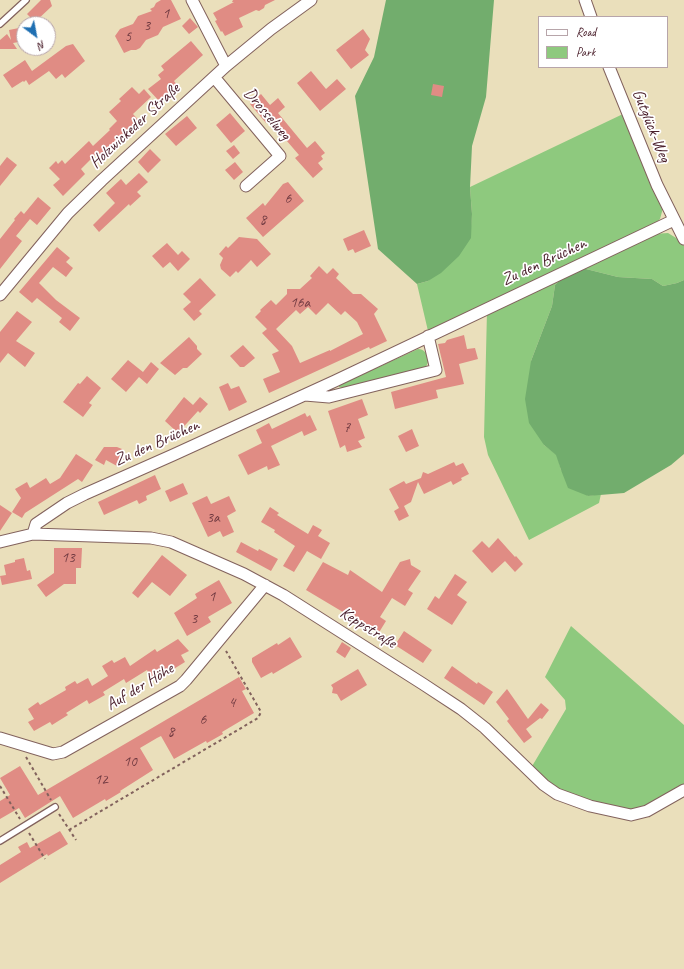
<!DOCTYPE html>
<html>
<head>
<meta charset="utf-8">
<style>
	body { margin:0 }
	#map { position:relative; width:684px; height:969px; overflow:hidden; background:#eadfbb; font-family:Caveat,sans-serif }
	canvas { display:block }
	.legend { position:absolute; left:538px; top:16px; width:130px; height:52px; box-sizing:border-box; background:#fff; border:1px solid #b7a5aa; margin:0; padding:5px 7px; list-style:none; font-size:12px; color:#4a1f2b }
	.legend li { display:flex; align-items:center; gap:8px; height:20px }
	.legend b { width:20px; border:1px solid #b7a5aa }
	.north { position:absolute; left:16px; top:16px; width:40px; height:40px; box-sizing:border-box; background:#fff; border:1px solid #b7a5aa; border-radius:50%; rotate:148deg; font-size:11px; font-weight:700; line-height:16px; text-align:center; color:#4a1f2b }
	.north::after { content:''; display:block; margin:auto; width:14px; height:18px; background:#1f6fb2; clip-path:polygon(50% 0,100% 100%,50% 72%,0 100%) }
</style>
</head>
<body>
<div id="map">
<canvas width="684" height="969"></canvas>
<ul class="legend">
<li><b style="height:5px;background:#fff"></b>Road</li>
<li><b style="height:11px;background:#8ec97e"></b>Park</li>
</ul>
<div class="north">N</div>
</div>
<script>
const ctx = document.querySelector('canvas').getContext('2d');
ctx.lineJoin = 'round';
function paint(path, color) {
  ctx.fillStyle = color;
  ctx.fill(path, 'evenodd');
}
function stroke(path, color, width, dash) {
  ctx.strokeStyle = color;
  ctx.lineWidth = width;
  ctx.lineCap = dash ? 'butt' : 'round';
  ctx.setLineDash(dash || []);
  ctx.stroke(path);
}
function write(font, color, halo, rows, align = 'center') {
  ctx.font = font + ' Caveat,sans-serif';
  ctx.lineWidth = 3.5;
  ctx.setLineDash([]);
  ctx.textBaseline = 'middle';
  ctx.strokeStyle = halo;
  ctx.fillStyle = color;
  for (const [text, x, y, turn = 0] of rows) {
    ctx.save();
    ctx.translate(x, y);
    ctx.rotate((+turn || 0) * Math.PI / 180);
    ctx.textAlign = isNaN(turn) ? turn : align;
    if (halo) ctx.strokeText(text, 0, 0);
    ctx.fillText(text, 0, 0);
    ctx.restore();
  }
}
const green = new Path2D(`
	M623,114L663,208L660,219L653,226L428,331L417,284L428,281L470,238L472,214L470,187Z
	M668,233L681,241L684,246V280L677,283L663,286L652,279L618,277L582,268L654,234Z
	M563,277L555,285L552,306L531,361L544,445L557,455L561,470L588,496L601,494L599,503L529,540L488,455L484,437L487,311Z
	M418,349C424,349 427,353 429,360L426,367L420,370L343,388L339,387V385Z
	M571,626L684,725V788L646,809L629,811L590,801L559,791L531,768L566,709L565,700L545,677Z`);
const forest = new Path2D(`
	M386,0H494L486,97L472,146L470,187L472,214L471,238L459,256L441,273L428,281L417,284L378,249L355,96L374,57Z
	M582,268L618,277L652,279L663,286L677,283L684,280V454L671,465L624,493L588,496L568,488L561,470L556,455L544,445L529,423L525,399L531,361L552,306L555,285L563,277Z`);
const building = new Path2D(`
	M41,0H50L52,6L35,22L27,14Z
	M161,0H171L181,19L163,27L158,35L146,40L140,48L136,50H131L124,53L115,36L120,29L133,24L138,16L152,11L150,9L154,7L156,3Z
	M233,0H275L265,5L264,8L259,11L256,10L239,18L243,27L225,36L222,31L221,32L215,21L217,20L213,13L234,2H232Z
	M190,18L198,27L189,34L182,26Z
	M24,27V41L13,43L17,49H0V40L7,34L11,40L9,30Z
	M363,29L370,39L365,50L369,55L351,69L336,50Z
	M191,41L203,55L174,81L178,86L160,102L148,89L161,79L158,75L164,70L161,66Z
	M73,44L85,61L65,78L62,74L56,79L49,71L29,85L26,80L24,82L23,81L12,88L3,75L25,60L32,71L66,46Z
	M311,71L326,89L337,79L346,89L320,111L297,83Z
	M433,84L444,86L442,97L431,95Z
	M132,87L139,94L144,89L151,97L133,114L141,123L108,153L107,152L102,157L98,152L81,169L85,174L63,196L53,185L60,179L49,168L56,161L58,164L62,160L65,164L89,141L93,146L110,130L109,129L117,121L109,112L121,101L119,99Z
	M261,94L270,105L278,98L285,107L278,113L307,148L315,141L325,153L321,156L323,159L318,163L323,169L313,178L295,158L299,155L280,133L269,120L266,123L250,104Z
	M230,113L245,131L231,143L216,125Z
	M187,116L197,128L176,146L165,134Z
	M234,145L240,153L233,159L226,151Z
	M150,149L161,160L148,173L138,162Z
	M7,157L17,165L0,186V166Z
	M235,162L243,172L234,180L225,170Z
	M139,173L148,182L137,192L141,196L130,206L129,204L99,232L93,225L115,203L106,193L121,179L126,185Z
	M288,182L304,201L263,237L246,218L263,203L265,206L283,184Z
	M38,197L51,208L37,225L30,219L16,236L22,241L0,269V239L15,220L14,219L21,211L24,214Z
	M364,230L371,246L355,253L353,249L348,251L343,239Z
	M239,237L257,239L271,254L257,267L251,260L238,273L236,271L230,277L221,269L220,265L223,258L219,254L226,246L228,248Z
	M167,243L178,255L182,251L190,259L178,271L170,262L163,268L152,256Z
	M57,247L70,258L66,262L73,268L66,277L53,267L39,283L56,300L80,318L70,331L59,322L62,318L37,298L32,303L19,292Z
	M319,266L327,274L333,268L339,274L336,278L353,294H361L378,309L374,314L387,341L370,349L369,347L269,393L263,379L280,372L272,354L279,351L262,333L267,329L255,317L261,311L260,310L271,300L276,305L287,294V289H300L312,278L310,276ZM328,303L341,315L345,311L357,322L363,334L330,351V350L300,363L292,346L276,329L296,310L300,314L308,307L316,315Z
	M200,278L216,295L199,311L202,314L194,321L183,309L191,302L183,294Z
	M17,311L32,322L16,341L35,353L25,367L8,353L0,363V332Z
	M464,335L467,349L475,348L478,359L459,364L464,384L436,390L438,398L395,409L391,392L446,377L438,344L445,343L447,340Z
	M189,337L197,346V349L202,354L187,368H183L175,375L160,363Z
	M243,345L255,358L244,367H240L230,356Z
	M128,360L143,372L151,362L159,369L147,384L139,377L126,392L111,379Z
	M87,376L101,388L89,403L92,405L83,417L63,402L78,383L80,384Z
	M228,383L231,389L239,386L247,402L229,411L219,387Z
	M184,397L193,405L200,397L208,404L200,413L198,411L178,433L165,421Z
	M362,399L368,415L358,419L365,438L358,441L362,447L347,452L345,445L340,448L328,411Z
	M305,413L307,417L310,415L317,430L304,436L302,431L271,446L280,465L268,470L267,466L248,475L238,455L262,443L256,430L269,423L272,429Z
	M412,429L419,446L406,452L398,436Z
	M104,447H117L122,449L125,453L122,465L117,466L106,460L104,465L95,460Z
	M76,454L93,465L82,482L78,479L25,513L22,518L12,512L21,498L15,489L27,482L30,488L46,478L50,484L60,478Z
	M454,462L456,466L463,463L469,474L461,478L462,480L453,485L451,481L424,494L418,482L411,502L404,506L409,516L399,521L394,511L399,508L389,489L404,481L406,484L421,478L423,472L428,474Z
	M155,475L161,489L146,496L147,500L139,504L137,500L104,515L98,502Z
	M183,483L188,494L170,502L165,491Z
	M207,496L211,504L229,496L236,511L227,516L234,532L223,537L220,531L208,537L192,503Z
	M0,505L12,513L0,531Z
	M270,507L279,513L277,515L308,534L313,525L322,530L318,536L330,543L321,559L307,551L294,572L283,566L295,546L274,532L275,530L261,522Z
	M498,538L515,557L516,556L523,564L515,572L505,561L492,573L472,551L482,541L489,548Z
	M241,542L258,551L259,549L278,559L271,571L236,552Z
	M54,548H82L81,568H76V584H64L46,597L37,585L54,573Z
	M162,555L187,575L170,596L152,582L138,598L132,593Z
	M24,558L27,571L30,570L32,579L2,585L0,576L6,575L4,565L15,562V560Z
	M410,559L411,565L421,571L408,590L413,593L405,606L392,598L380,617L386,621L378,634L363,624L306,590L323,562L348,575L350,570L382,592L400,562Z
	M455,574L467,582L457,595L467,602L452,625L427,609L435,596L439,599Z
	M219,580L232,603L208,617L211,622L187,636L174,613L197,598L195,594Z
	M404,631L432,650L423,663L395,645Z
	M290,637L302,657L273,674L272,672L261,678L252,662V658L277,643L278,645Z
	M178,639L189,651L181,655L185,662L172,670L167,669L151,678L147,670L126,683L124,679L103,692L105,695L89,704L87,700L66,713L68,715L52,725L50,722L34,731L28,722L34,719L28,709L38,702L40,705L66,690L65,687L75,681L77,684L88,678L92,686L108,676L102,666L112,660L114,663L125,657L130,666L155,649L157,652Z
	M342,642L351,648L345,658L336,652Z
	M452,666L477,684L478,682L493,692L484,705L444,678Z
	M358,669L367,685L341,701L337,694L332,693L333,688L331,685Z
	M239,677L246,689L242,691L254,713L222,732L223,734L207,743L206,741L174,759L161,736L157,738L140,748L153,770L120,791L121,792L106,801L105,799L73,818L60,796L25,818L19,808L0,819V801L10,795L0,778L20,766L38,795Z
	M507,689L528,719L541,703L549,710L542,719L540,718L526,729L532,737L524,743L507,721L509,719L496,702Z
	M60,831L68,844L48,856L47,854L0,883V865L21,852L18,847L27,842L30,848Z`);
const path = new Path2D(`
	M26,757L51,800
	M0,786L20,819
	M59,814L76,840
	M69,830L258,718L261,712L226,651
	M29,833L45,859`);
const service = new Path2D(`
	M0,24L26,0
	M0,841L55,807`);
const minor = new Path2D(`
	M192,0L226,66
	M585,0L591,17
	M609,67L657,185L684,239
	M214,77L280,156L246,186
	M0,295L68,213L102,180L226,66L271,29L311,0
	M305,395L329,397L436,370L428,336
	M33,534L36,524L67,503L85,494L173,455L335,381L674,220
	M0,542L33,534L151,538L171,542L244,574L283,595L423,684L461,709L485,728L544,785L557,794L590,806L631,815L647,811L684,790
	M0,738L53,754L63,752L180,686L186,680L265,585`);
const numberNames = [
	["1",166,14],
	["3",147,26],
	["5",128,37],
	["6",288,199],
	["8",263,220],
	["16a",300,303],
	["7",347,428],
	["3a",213,518],
	["13",68,558],
	["1",212,597],
	["3",194,619],
	["4",232,703],
	["6",203,720],
	["8",171,732],
	["10",130,762],
	["12",101,780]
];
const streetNames = [
	["Drosselweg",267,114,50],
	["Holzwickeder Straße",135,126,-43],
	["Gutglück-Weg",651,126,68],
	["Zu den Brüchen",544,262,-25],
	["Zu den Brüchen",157,443,-24],
	["Keppstraße",368,628,32],
	["Auf der Höhe",140,687,-31]
];
paint(green, '#8ec97e');
paint(forest, '#72ad6d');
paint(building, '#e08c84');
stroke(service, '#82625d', 8);
stroke(minor, '#82625d', 13);
stroke(path, '#82625d', 2, [3, 3]);
stroke(service, '#fff', 5.5);
stroke(minor, '#fff', 11);
write('15px', '#703a41', null, numberNames);
write('17px', '#4a1f2b', '#fff', streetNames);
</script>
</body>
</html>
